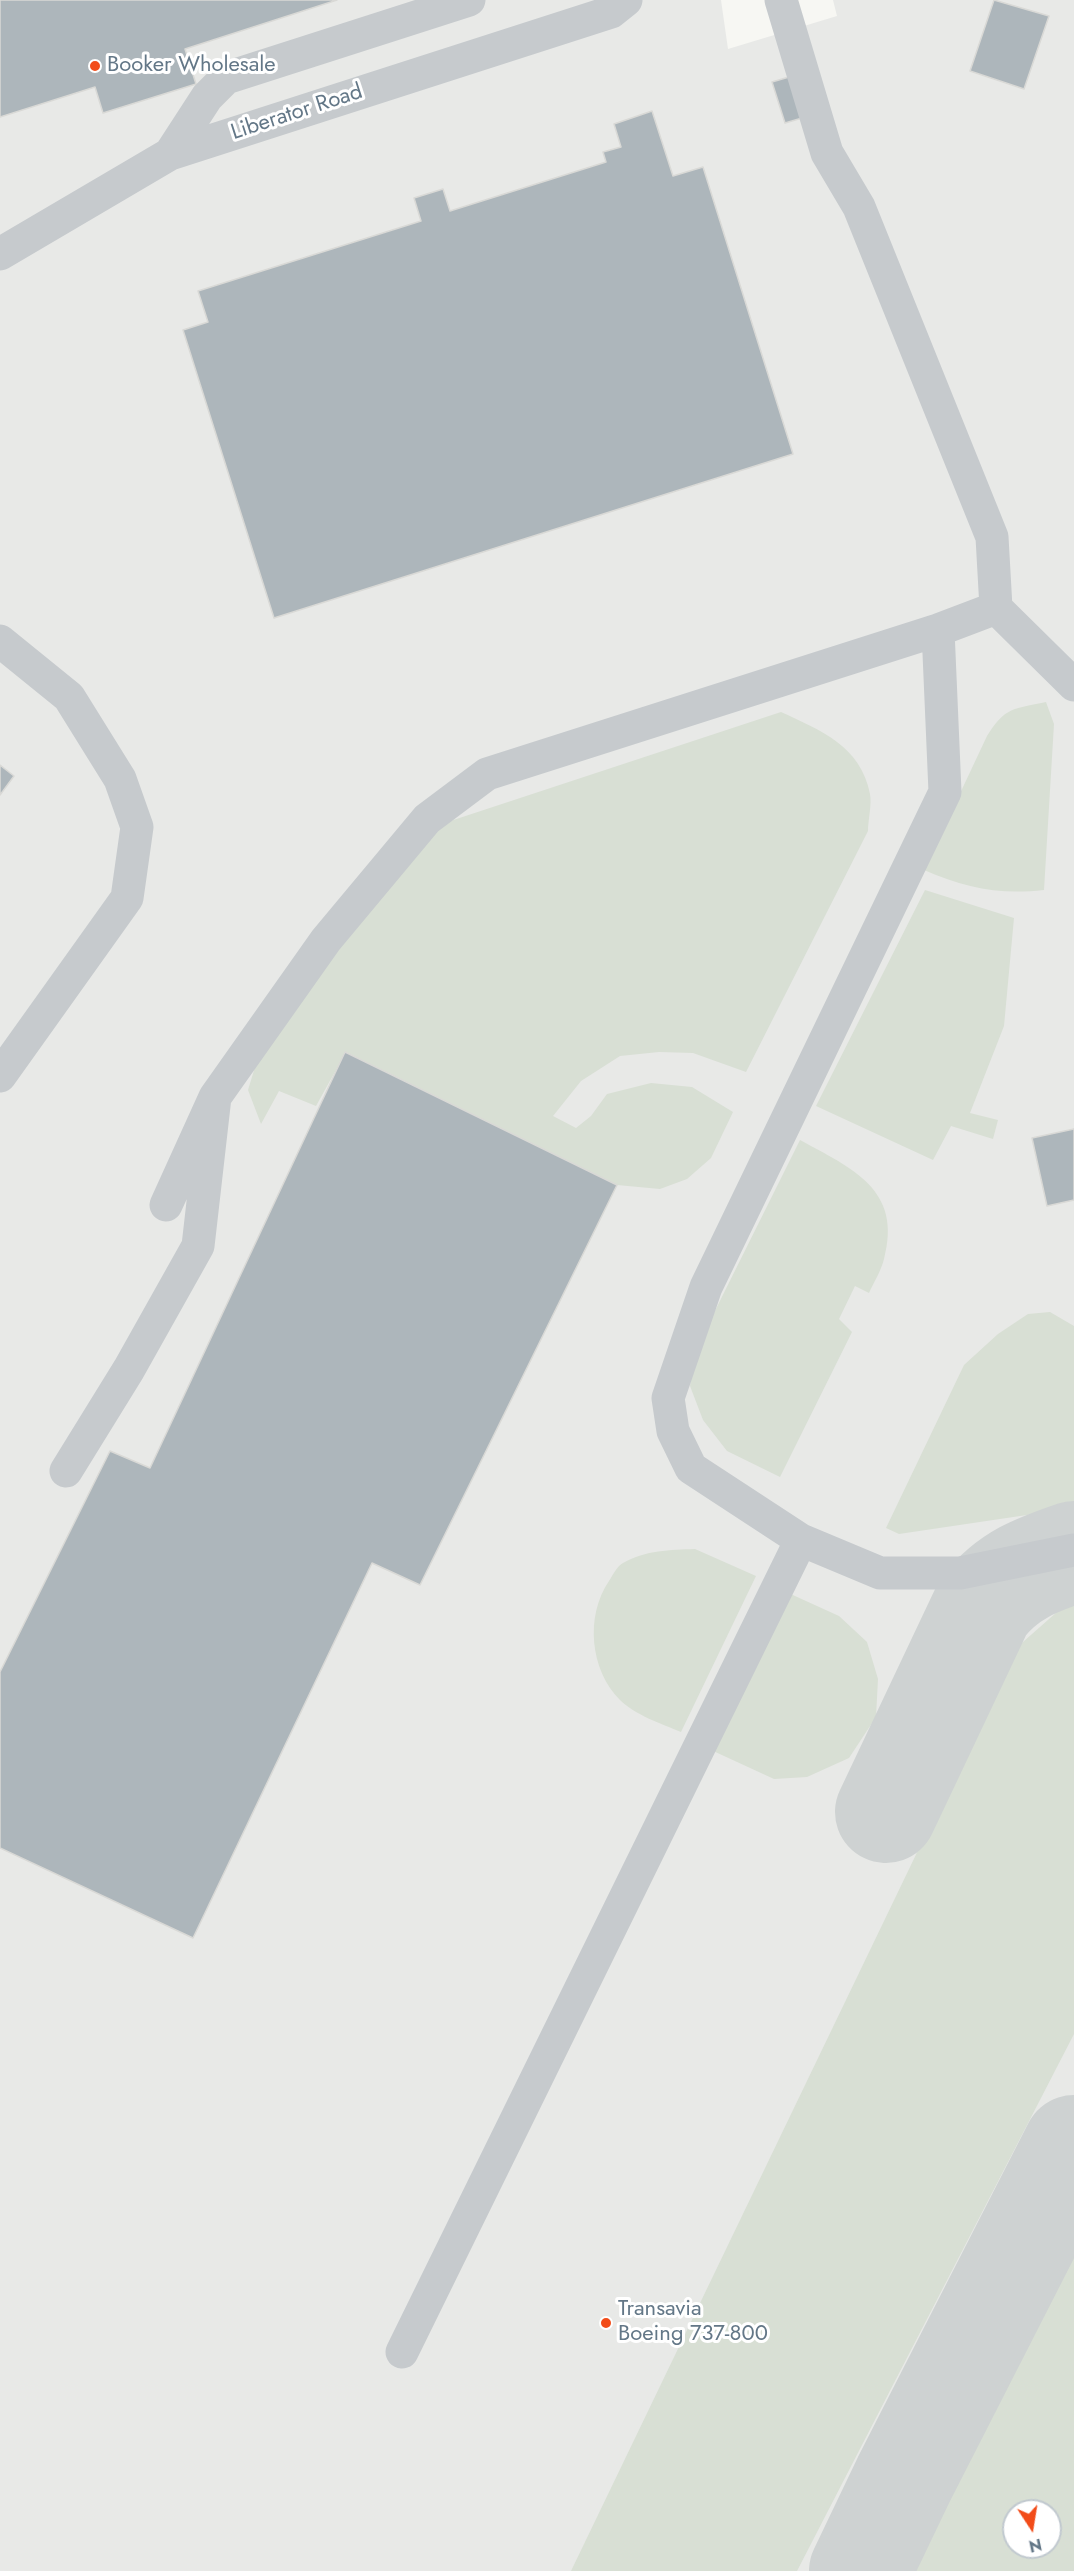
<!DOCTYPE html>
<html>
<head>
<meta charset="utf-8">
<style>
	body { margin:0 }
	#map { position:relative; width:1074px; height:2571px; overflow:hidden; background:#f7f7f3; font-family:Jost,sans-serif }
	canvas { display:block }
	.north { position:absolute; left:1002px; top:2499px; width:60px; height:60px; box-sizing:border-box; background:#fff; border:2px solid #c1c9cf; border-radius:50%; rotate:168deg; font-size:16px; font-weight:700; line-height:24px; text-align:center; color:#637787 }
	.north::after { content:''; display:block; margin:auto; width:21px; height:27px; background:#f24c19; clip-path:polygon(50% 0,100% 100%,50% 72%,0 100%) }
</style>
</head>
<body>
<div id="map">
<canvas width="1074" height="2571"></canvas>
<div class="north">N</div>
</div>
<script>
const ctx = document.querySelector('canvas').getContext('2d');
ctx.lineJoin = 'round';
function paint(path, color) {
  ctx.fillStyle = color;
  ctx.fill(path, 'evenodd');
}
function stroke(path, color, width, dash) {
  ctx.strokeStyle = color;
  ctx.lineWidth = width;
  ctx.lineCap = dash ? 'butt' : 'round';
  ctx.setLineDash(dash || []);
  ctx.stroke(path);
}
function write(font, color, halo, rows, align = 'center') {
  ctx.font = font + ' Jost,sans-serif';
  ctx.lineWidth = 6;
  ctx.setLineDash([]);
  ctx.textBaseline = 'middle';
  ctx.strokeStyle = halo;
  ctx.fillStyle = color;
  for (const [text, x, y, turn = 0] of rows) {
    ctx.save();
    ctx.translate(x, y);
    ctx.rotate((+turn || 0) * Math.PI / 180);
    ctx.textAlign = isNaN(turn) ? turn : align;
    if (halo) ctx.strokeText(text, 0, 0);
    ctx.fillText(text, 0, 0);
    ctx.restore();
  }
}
const built = new Path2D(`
	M0,0H721L728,49L837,16L833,0H1074V2571H0ZM1014,2511H1050V2547H1014Z`);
const green = new Path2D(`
	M1046,702L1054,724L1044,890C999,895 965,888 924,870L987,736C1005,707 1013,709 1046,702Z
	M781,712C820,730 861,746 870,794C872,805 868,820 868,831L746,1072L693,1053L659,1052L620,1056L581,1081L553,1116L576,1128L591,1116L607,1094L651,1083L692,1087L733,1112L711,1158L687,1179L660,1189L617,1185L346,1052L316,1106L279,1091L261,1124L248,1090L259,1054L420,831Z
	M925,890L1014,918L1004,1026L970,1113L998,1120L993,1139L951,1126L933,1160L816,1106Z
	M800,1140C851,1168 903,1189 884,1259C881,1271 874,1282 869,1293L855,1286L839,1319L852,1332L780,1477L727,1451L703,1420L690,1386L694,1353Z
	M1050,1312L1074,1326V1508L899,1534L886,1528L964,1365L998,1334L1028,1314Z
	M695,1549L756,1576L681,1732C662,1724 635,1715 620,1700C590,1670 585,1616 609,1581C613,1575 617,1566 623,1563C646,1550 670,1550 695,1549Z
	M784,1591L839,1616L867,1642L878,1679L876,1717L849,1758L807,1777L774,1779L711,1750Z
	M1074,1604V2034L797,2571H571L1015,1649L1057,1612Z
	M1074,2212V2571H898ZM1014,2511H1050V2547H1014Z`);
const taxiway = new Path2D(`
	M886,1812L983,1607C1008,1575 1036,1565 1074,1552
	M860,2571L904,2479L1074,2146`);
const building = new Path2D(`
	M0,0H337L185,49L196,84L103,113L95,87L0,117Z
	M994,0L1049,16L1024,89L970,71Z
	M789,77L802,118L785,123L772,82Z
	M652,111L673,176L703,167L793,454L274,618L183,330L208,322L198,291L421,221L414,198L443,189L450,211L606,162L603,152L621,147L614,124Z
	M0,765L14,776L0,795Z
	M345,1052L617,1185L420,1585L372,1563L193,1938L0,1848V1672L110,1451L150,1468Z
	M1074,1129V1200L1047,1206L1032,1138Z`);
const minor = new Path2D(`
	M781,0L827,153L859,207L992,537L996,608L1074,685
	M170,154L207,97L226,78L469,0
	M0,254L170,154L611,12L626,0
	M938,630L945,792L706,1287L668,1398L673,1431L691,1468L801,1540L880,1573H960L1074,1550
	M0,641L69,697L120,779L137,827L127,898L0,1076
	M215,1097L326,940L427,819L487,774L938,630L996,608
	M66,1471L129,1369L198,1246L215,1097L166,1205
	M402,2352L801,1540`);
const markers = [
	[95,66,6,"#f24c19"],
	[606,2323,6,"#f24c19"]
];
const poiNames = [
	["Booker Wholesale",107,66],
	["Transavia",618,2310],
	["Boeing 737-800",618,2335]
];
const streetNames = [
	["Liberator Road",297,113,-18]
];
paint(built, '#e8e9e7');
paint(green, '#d8dfd4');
stroke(taxiway, '#ced2d2', 102);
paint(building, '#adb6bb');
stroke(building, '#d9d9d6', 1.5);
stroke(minor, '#c6cacd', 33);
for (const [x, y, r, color] of markers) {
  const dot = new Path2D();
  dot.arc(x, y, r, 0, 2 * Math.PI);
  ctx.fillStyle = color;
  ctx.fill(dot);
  stroke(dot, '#fff', 2);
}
write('22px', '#637787', '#fff', poiNames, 'left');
write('22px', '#637787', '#fff', streetNames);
</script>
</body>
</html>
